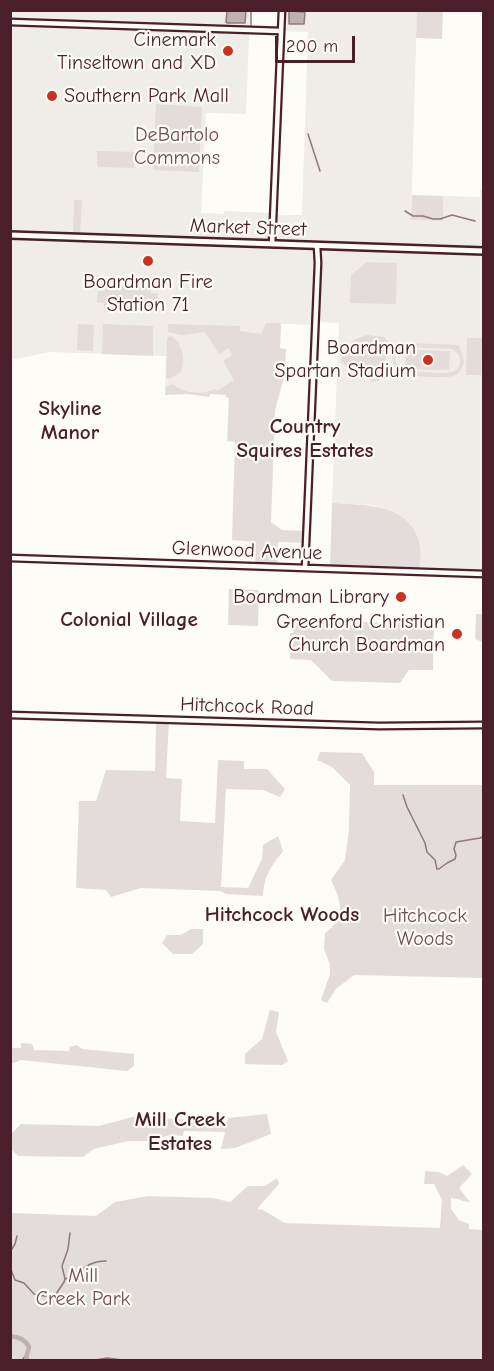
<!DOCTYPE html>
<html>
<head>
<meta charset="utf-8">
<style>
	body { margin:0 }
	#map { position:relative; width:494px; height:1371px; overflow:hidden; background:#fdfcf7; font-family:"Comic Neue",sans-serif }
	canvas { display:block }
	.frame { position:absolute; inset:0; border:12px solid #4a1f2b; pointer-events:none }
	.scale { position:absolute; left:275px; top:36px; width:80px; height:27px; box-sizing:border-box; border:3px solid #4a1f2b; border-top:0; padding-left:8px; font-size:18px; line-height:21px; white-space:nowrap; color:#4a1f2b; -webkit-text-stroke:4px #fdfcf7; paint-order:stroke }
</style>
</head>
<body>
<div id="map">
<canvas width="494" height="1371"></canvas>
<div class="frame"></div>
<div class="scale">200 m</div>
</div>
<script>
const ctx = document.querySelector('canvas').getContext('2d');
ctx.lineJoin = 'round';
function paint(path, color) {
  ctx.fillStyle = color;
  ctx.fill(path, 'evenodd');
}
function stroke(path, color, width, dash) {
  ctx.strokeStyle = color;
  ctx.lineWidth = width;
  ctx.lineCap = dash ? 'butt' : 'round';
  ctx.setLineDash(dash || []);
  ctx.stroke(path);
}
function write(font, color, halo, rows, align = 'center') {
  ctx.font = font + ' "Comic Neue",sans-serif';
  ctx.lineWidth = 4.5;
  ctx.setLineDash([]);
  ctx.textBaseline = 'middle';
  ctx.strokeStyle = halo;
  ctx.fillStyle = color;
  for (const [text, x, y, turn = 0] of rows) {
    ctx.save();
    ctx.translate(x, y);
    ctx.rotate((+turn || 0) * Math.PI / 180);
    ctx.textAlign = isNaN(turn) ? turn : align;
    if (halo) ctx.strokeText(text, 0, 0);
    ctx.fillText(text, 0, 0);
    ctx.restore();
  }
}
const built = new Path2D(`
	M10,11H250L246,114L206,113L201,213L224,214V211L274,213V215H302L308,32L281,31L282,11H417L411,220L442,221L443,196L480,197V189H483V574L419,572L420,549L411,525L398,514L373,505L332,503L339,323L316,322L315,325L266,323L237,393L165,391L166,356L50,352L11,360Z`);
const green = new Path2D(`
	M417,11H443L442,39L416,38Z
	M156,104L202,107L199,172L153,170Z
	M97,151L135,152L134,168L99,167L97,164Z
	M412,195L443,196V221L411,220Z
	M74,200H82L80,237H73Z
	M367,262L397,263L396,304L350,303L351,275Z
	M105,285L151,287V293H158L157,305H150V310L104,308V303L97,302L98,291H105Z
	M266,323H281L280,348L286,349L285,374L275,410L271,522L282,530L306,531V543L278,542L277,567H255L256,542L232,540L235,442L227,441L229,398L226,397V395L210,394L209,397L187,394L165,395L166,386L173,384C181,393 204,395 215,389L217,391L234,380L223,361L232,355L229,348L219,354L205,332L182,335L168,332V324L238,326H240V331L261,334Z
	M78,324L94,325L93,351L77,350Z
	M103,324L153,326V356L102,354Z
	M367,335L384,337L390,344L380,380L373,382L341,362C342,346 353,339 367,335Z
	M171,336C183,344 185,358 181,372L169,379L166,378L167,338Z
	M467,338H482L481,375H466Z
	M408,343L459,345C459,350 464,355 464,362C463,368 459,374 453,376C443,379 408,375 395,375L397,371C388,358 393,345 408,343ZM406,347L452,349L459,355C465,378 439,373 425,372C418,372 408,374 402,370C397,368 396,364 395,359L399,350Z
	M406,350L450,351L449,370L405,369Z
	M332,503C362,505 407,503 418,539C422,549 420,561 419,572L330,569Z
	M229,589L259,590L258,626L228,625Z
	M476,614H483V642L475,639Z
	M293,620L434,624L433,670H409L400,683L332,681L311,660L290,659V633H293Z
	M156,720H169L166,778L182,779L180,821L215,823L218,760L244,761V769H267L285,789L280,797L263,790L226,789L221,887L248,888L262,859L263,845L278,836L283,851C271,867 264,875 263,896L226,894L221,891L141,888L111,897L106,890L76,888L79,801H96L106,770L155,771Z
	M320,752L362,753L374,772V785H483V978L354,975L336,989L327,1003L321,1000L330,974V965L324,949L325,933C347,918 341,900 331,880L345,860L349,829L350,785L332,767L317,760Z
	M191,929H203V944L192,954H173L162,943L167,935H181Z
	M270,1010L279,1012L276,1032L288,1061L282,1065L245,1064V1054L262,1039Z
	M21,1043L32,1044L34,1050L69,1051L70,1047L77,1045L82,1049L134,1054V1066L127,1071L21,1060L11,1064V1048H21Z
	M267,1114L271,1134L235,1148L221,1149L225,1132L184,1131L183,1136L169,1135L155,1141H128L94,1149L83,1157L18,1156L11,1149V1134L21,1124L99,1126L132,1117L201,1120L215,1119L227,1122L228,1118Z
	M463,1165L472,1174L459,1188L470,1202C463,1202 458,1198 451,1198V1209L459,1220L469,1224V1229L483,1230V1360H11V1213L96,1216L115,1202L148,1196L212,1198L230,1202L248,1186H265L277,1178L279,1184L257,1209L263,1210L285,1223L440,1228L442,1200L434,1184H424L425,1171L439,1172L447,1176Z`);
const water = new Path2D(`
	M227,11H246L245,23H227L226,22Z
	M289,11L304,12L305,13L304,24H289Z`);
const stream = new Path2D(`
	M251,27V10
	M308,134L320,171
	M405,211L413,216H423L433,219H440L452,215L475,221
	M403,795L407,807L425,843L427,852L435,860L437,869H439L447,863L455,859L456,855L454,849L456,842L480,838L484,836
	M10,1252L15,1244L17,1236
	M10,1267L15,1280L24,1283L34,1294L38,1295L45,1296L56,1294L64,1282L65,1279L62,1266L68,1249L70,1233
	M65,1279C81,1274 85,1261 106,1261
	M22,1360L26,1355
	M95,1360L107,1358L123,1360`);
const river = new Path2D(`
	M10,1336C18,1337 25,1339 29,1347L26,1358L28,1360`);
const secondary = new Path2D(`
	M10,22L281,31
	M272,244L282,10
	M10,558L484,574
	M305,568L318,263L317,246
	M10,715L379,726L484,725`);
const primary = new Path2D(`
	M10,235L484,251`);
const markers = [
	[228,51,6,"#c8321e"],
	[52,96,6,"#c8321e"],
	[148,261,6,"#c8321e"],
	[428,360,6,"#c8321e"],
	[401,597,6,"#c8321e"],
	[457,634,6,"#c8321e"]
];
const poiNames = [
	["Cinemark",216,40],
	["Tinseltown and XD",216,63],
	["Southern Park Mall",64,96,"left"],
	["Boardman Fire",148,282,"center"],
	["Station 71",148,305,"center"],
	["Boardman",416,348],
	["Spartan Stadium",416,371],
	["Boardman Library",389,597],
	["Greenford Christian",445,622],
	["Church Boardman",445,645]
];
const parkNames = [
	["DeBartolo",177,135],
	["Commons",177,158],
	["Hitchcock",425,916],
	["Woods",425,939],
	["Mill",83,1276],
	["Creek Park",83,1299]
];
const streetNames = [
	["Market Street",248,228,2],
	["Glenwood Avenue",247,551,2],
	["Hitchcock Road",247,707,2]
];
const neighbourhoodNames = [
	["Skyline",70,409],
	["Manor",70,433],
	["Country",305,427],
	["Squires Estates",305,451],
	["Colonial Village",129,620],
	["Hitchcock Woods",282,915],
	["Mill Creek",180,1120],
	["Estates",180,1144]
];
paint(built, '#f0ece8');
paint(green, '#e3dcda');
paint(water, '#c0b1b1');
stroke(water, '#91777b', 1.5);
stroke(stream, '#91777b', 1.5);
stroke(river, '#c0b1b1', 4.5);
stroke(secondary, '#4a1f2b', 9);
stroke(primary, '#4a1f2b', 10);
stroke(secondary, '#fdfcf7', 4.5);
stroke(primary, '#fdfcf7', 5);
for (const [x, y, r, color] of markers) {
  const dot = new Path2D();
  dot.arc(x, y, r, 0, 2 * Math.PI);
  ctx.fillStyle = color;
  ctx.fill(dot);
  stroke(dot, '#fdfcf7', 2);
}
write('20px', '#4a1f2b', '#fdfcf7', poiNames, 'right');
write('20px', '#704e57', '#fdfcf7', parkNames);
write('20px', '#4a1f2b', '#fdfcf7', streetNames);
write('bold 21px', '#4a1f2b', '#fdfcf7', neighbourhoodNames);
</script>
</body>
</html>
